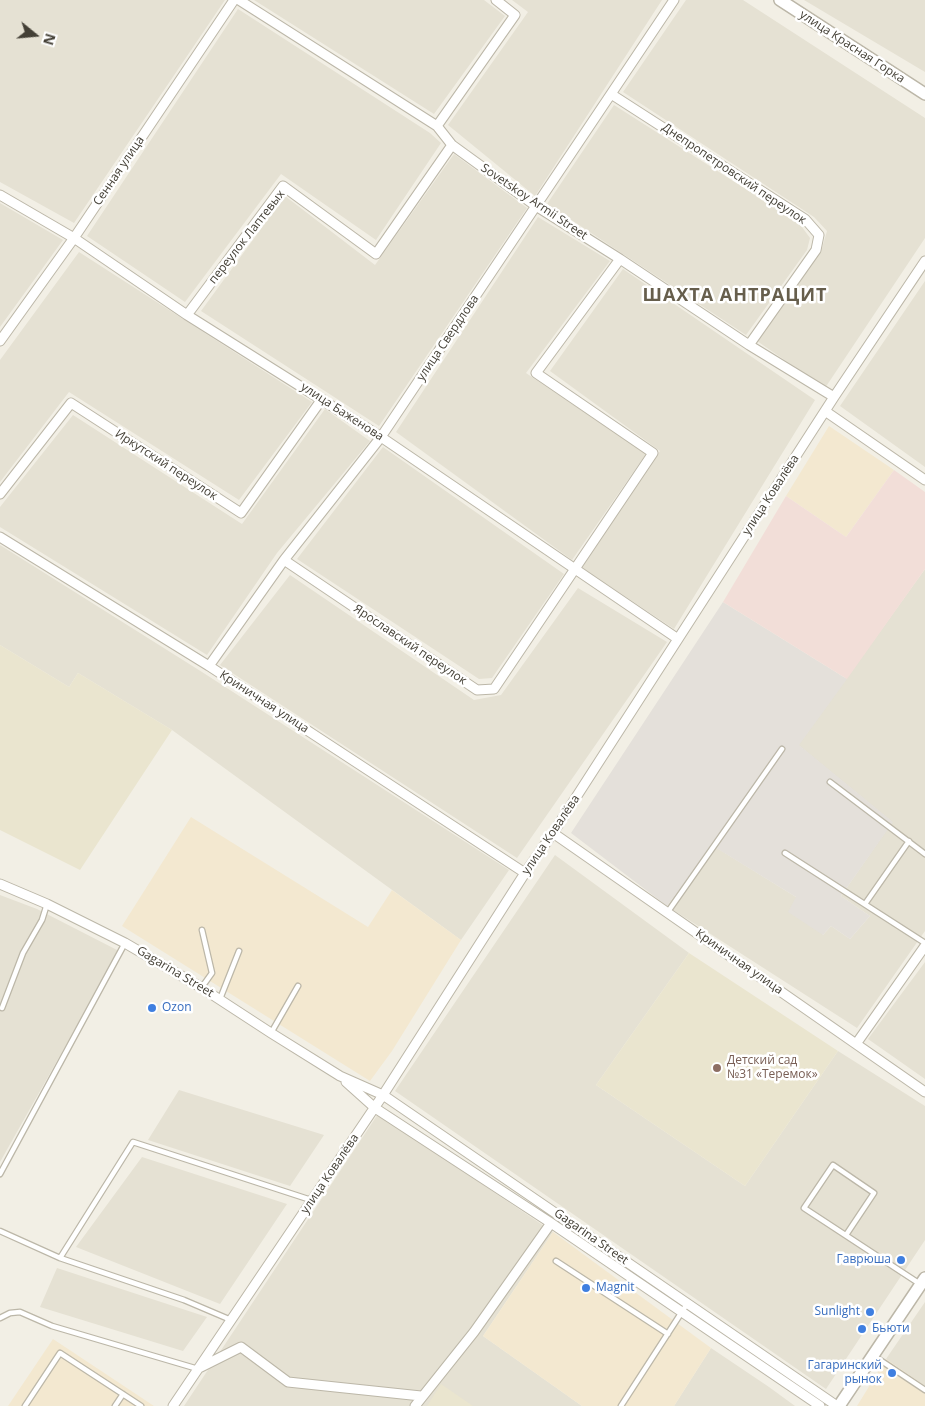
<!DOCTYPE html>
<html>
<head>
<meta charset="utf-8">
<style>
	body { margin:0 }
	#map { position:relative; width:925px; height:1406px; overflow:hidden; background:#f2efe5; font-family:"Open Sans",sans-serif }
	canvas { display:block }
	.north { position:absolute; left:10px; top:10px; width:50px; height:50px; -webkit-text-stroke:4px #fff; paint-order:stroke; rotate:107deg; font-size:14px; font-weight:700; line-height:20px; text-align:center; color:#433f35 }
	.north::after { content:''; display:block; margin:auto; width:18px; height:22px; background:#433f35; clip-path:polygon(50% 0,100% 100%,50% 72%,0 100%) }
</style>
</head>
<body>
<div id="map">
<canvas width="925" height="1406"></canvas>
<div class="north">N</div>
</div>
<script>
const ctx = document.querySelector('canvas').getContext('2d');
ctx.lineJoin = 'round';
function paint(path, color) {
  ctx.fillStyle = color;
  ctx.fill(path, 'evenodd');
}
function stroke(path, color, width, dash) {
  ctx.strokeStyle = color;
  ctx.lineWidth = width;
  ctx.lineCap = dash ? 'butt' : 'round';
  ctx.setLineDash(dash || []);
  ctx.stroke(path);
}
function write(font, color, halo, rows, align = 'center') {
  ctx.font = font + ' "Open Sans",sans-serif';
  ctx.lineWidth = 5;
  ctx.setLineDash([]);
  ctx.textBaseline = 'middle';
  ctx.strokeStyle = halo;
  ctx.fillStyle = color;
  for (const [text, x, y, turn = 0] of rows) {
    ctx.save();
    ctx.translate(x, y);
    ctx.rotate((+turn || 0) * Math.PI / 180);
    ctx.textAlign = isNaN(turn) ? turn : align;
    if (halo) ctx.strokeText(text, 0, 0);
    ctx.fillText(text, 0, 0);
    ctx.restore();
  }
}
const residential = new Path2D(`
	M0,0H225L74,223L0,182Z
	M254,0H484L505,16L434,114Z
	M512,0H662L535,196L448,125L528,12Z
	M686,0H743L925,118V238L825,388L757,341L822,248L827,231L814,217L623,92Z
	M804,0H925V72Z
	M238,9L430,133L441,143L376,240L281,174L185,302L87,236Z
	M614,105L799,223L810,238L807,250L746,335L547,204Z
	M454,154L527,208L379,426L201,311L285,196L375,265Z
	M0,203L63,240L0,327Z
	M538,217L610,261L526,373L646,454L572,560L396,432Z
	M79,252L312,402L239,500L69,392L0,482V360Z
	M623,269L815,400L674,629L581,567L660,451L550,371Z
	M925,281V467L840,406Z
	M325,409L370,441L277,553L207,655L0,527V507L73,415L242,524Z
	M383,447L564,574L492,678L479,679L297,559Z
	M0,545L202,672L509,870L461,940L172,730L78,673L69,687L0,645Z
	M925,569V931L857,1028L667,906L712,845L796,897L823,935L831,926L850,939L870,916L841,896L892,822L798,745Z
	M290,575L474,700L501,695L578,588L667,642L517,858L220,665Z
	M555,855L689,953L596,1085L745,1186L838,1051L925,1106V1240L826,1389L395,1091Z
	M0,895L37,909L119,951L0,1162Z
	M925,962V1079L868,1039Z
	M179,1090L324,1135L290,1186L148,1140Z
	M378,1114L553,1232L483,1336L582,1406H184Z
	M142,1157L287,1204L220,1304L76,1247Z
	M57,1268L207,1317L183,1351L40,1307Z
	M925,1302V1386L886,1359Z
	M711,1348L769,1387L795,1406H674Z`);
const commercial = new Path2D(`
	M829,426L894,470L846,537L786,496Z
	M191,817L368,927L392,890L461,940L392,1051L370,1081L122,926Z
	M553,1232L711,1348L674,1406H582L483,1336Z
	M53,1339L154,1406H8Z
	M886,1359L925,1386V1406H857Z`);
const industrial = new Path2D(`
	M723,602L847,679L799,745L893,822L841,896L870,916L850,939L831,926L823,935L788,912L796,897L713,846L667,906L571,833Z`);
const education = new Path2D(`
	M0,645L69,687L78,673L172,730L80,870L0,830Z
	M689,953L838,1051L745,1186L596,1085Z
	M441,1384L473,1406H427Z`);
const medical = new Path2D(`
	M894,470L925,492V569L847,679L723,602L786,496L846,537Z`);
const service = new Path2D(`
	M830,782L925,854
	M785,853L925,943
	M865,904L909,841
	M667,913L782,749
	M202,987L212,973L202,930
	M220,999L239,951
	M2,1008L23,953L42,920L47,904
	M271,1033L298,986
	M0,1174L125,943
	M0,1231L60,1258
	M846,1235L874,1193L833,1165L804,1208L920,1284
	M556,1261L668,1334
	M0,1318L10,1313L20,1312L52,1326L198,1369
	M231,1320L184,1300L60,1258L133,1142L311,1200
	M874,1356L925,1390
	M25,1406L60,1353L141,1406
	M115,1406L123,1394
	M621,1406L687,1304`);
const minor = new Path2D(`
	M239,0L437,126L452,145L536,206L620,259L749,345L834,397
	M611,94L805,219L819,235L816,250L749,345
	M437,126L515,15L496,0
	M0,195L74,238L187,315L381,437L678,639
	M187,315L283,186L376,254L452,145
	M0,341L74,238L234,0
	M825,411L925,480
	M0,494L71,403L241,513L322,399
	M0,537L209,666L525,873
	M284,560L477,690L494,689L653,453L536,373L620,259
	M209,666L284,560L381,437L674,0
	M553,833L925,1092
	M0,884L47,904L125,943L202,988L271,1033L340,1076L383,1095L837,1406
	M856,1044L925,946
	M346,1082L375,1108L551,1223L820,1406
	M199,1368L241,1347L288,1382L421,1396
	M173,1406L383,1095L525,873L553,833L834,397L925,261
	M415,1406L474,1332L551,1223`);
const tertiary = new Path2D(`
	M780,0L925,94
	M839,1406L925,1278`);
const markers = [
	[152,1008,5,"#3f7fe0"],
	[717,1068,5,"#8d6e63"],
	[901,1260,5,"#3f7fe0"],
	[586,1288,5,"#3f7fe0"],
	[870,1312,5,"#3f7fe0"],
	[862,1329,5,"#3f7fe0"],
	[892,1373,5,"#3f7fe0"]
];
const streetNames = [
	["улица Красная Горка",852,47,33],
	["Сенная улица",119,171,-56],
	["Днепропетровский переулок",734,174,34],
	["Sovetskoy Armii Street",534,202,34],
	["переулок Лаптевых",247,237,-52],
	["улица Свердлова",448,338,-56],
	["улица Баженова",342,412,33],
	["Иркутский переулок",166,465,33],
	["улица Ковалёва",771,495,-57],
	["Ярославский переулок",410,645,34],
	["Криничная улица",264,702,33],
	["улица Ковалёва",551,835,-56],
	["Криничная улица",739,962,35],
	["Gagarina Street",175,972,31],
	["улица Ковалёва",330,1174,-56],
	["Gagarina Street",591,1237,35]
];
const shopNames = [
	["Ozon",162,1008],
	["Гаврюша",891,1260,"right"],
	["Magnit",596,1288],
	["Sunlight",860,1312,"right"],
	["Бьюти",872,1329],
	["Гагаринский",882,1366,"right"],
	["рынок",882,1380,"right"]
];
const educationNames = [
	["Детский сад",727,1061],
	["№31 «Теремок»",727,1075]
];
const districtNames = [
	["ШАХТА АНТРАЦИТ",735,296]
];
paint(residential, '#e5e1d3');
paint(commercial, '#f3e8d0');
paint(industrial, '#e4e0da');
paint(education, '#eae5cf');
paint(medical, '#f2ded8');
stroke(service, '#bcb7a8', 7);
stroke(minor, '#bcb7a8', 11);
stroke(tertiary, '#bcb7a8', 14);
stroke(service, '#fff', 4.5);
stroke(minor, '#fff', 9);
stroke(tertiary, '#fff', 11);
for (const [x, y, r, color] of markers) {
  const dot = new Path2D();
  dot.arc(x, y, r, 0, 2 * Math.PI);
  ctx.fillStyle = color;
  ctx.fill(dot);
  stroke(dot, '#fff', 2);
}
write('12px', '#433f35', '#fff', streetNames);
write('12px', '#366cbe', '#fff', shopNames, 'left');
write('12px', '#785e54', '#fff', educationNames, 'left');
ctx.letterSpacing = '1px';
write('bold 18px', '#665e4c', '#fff', districtNames);
ctx.letterSpacing = '0px';
</script>
</body>
</html>
